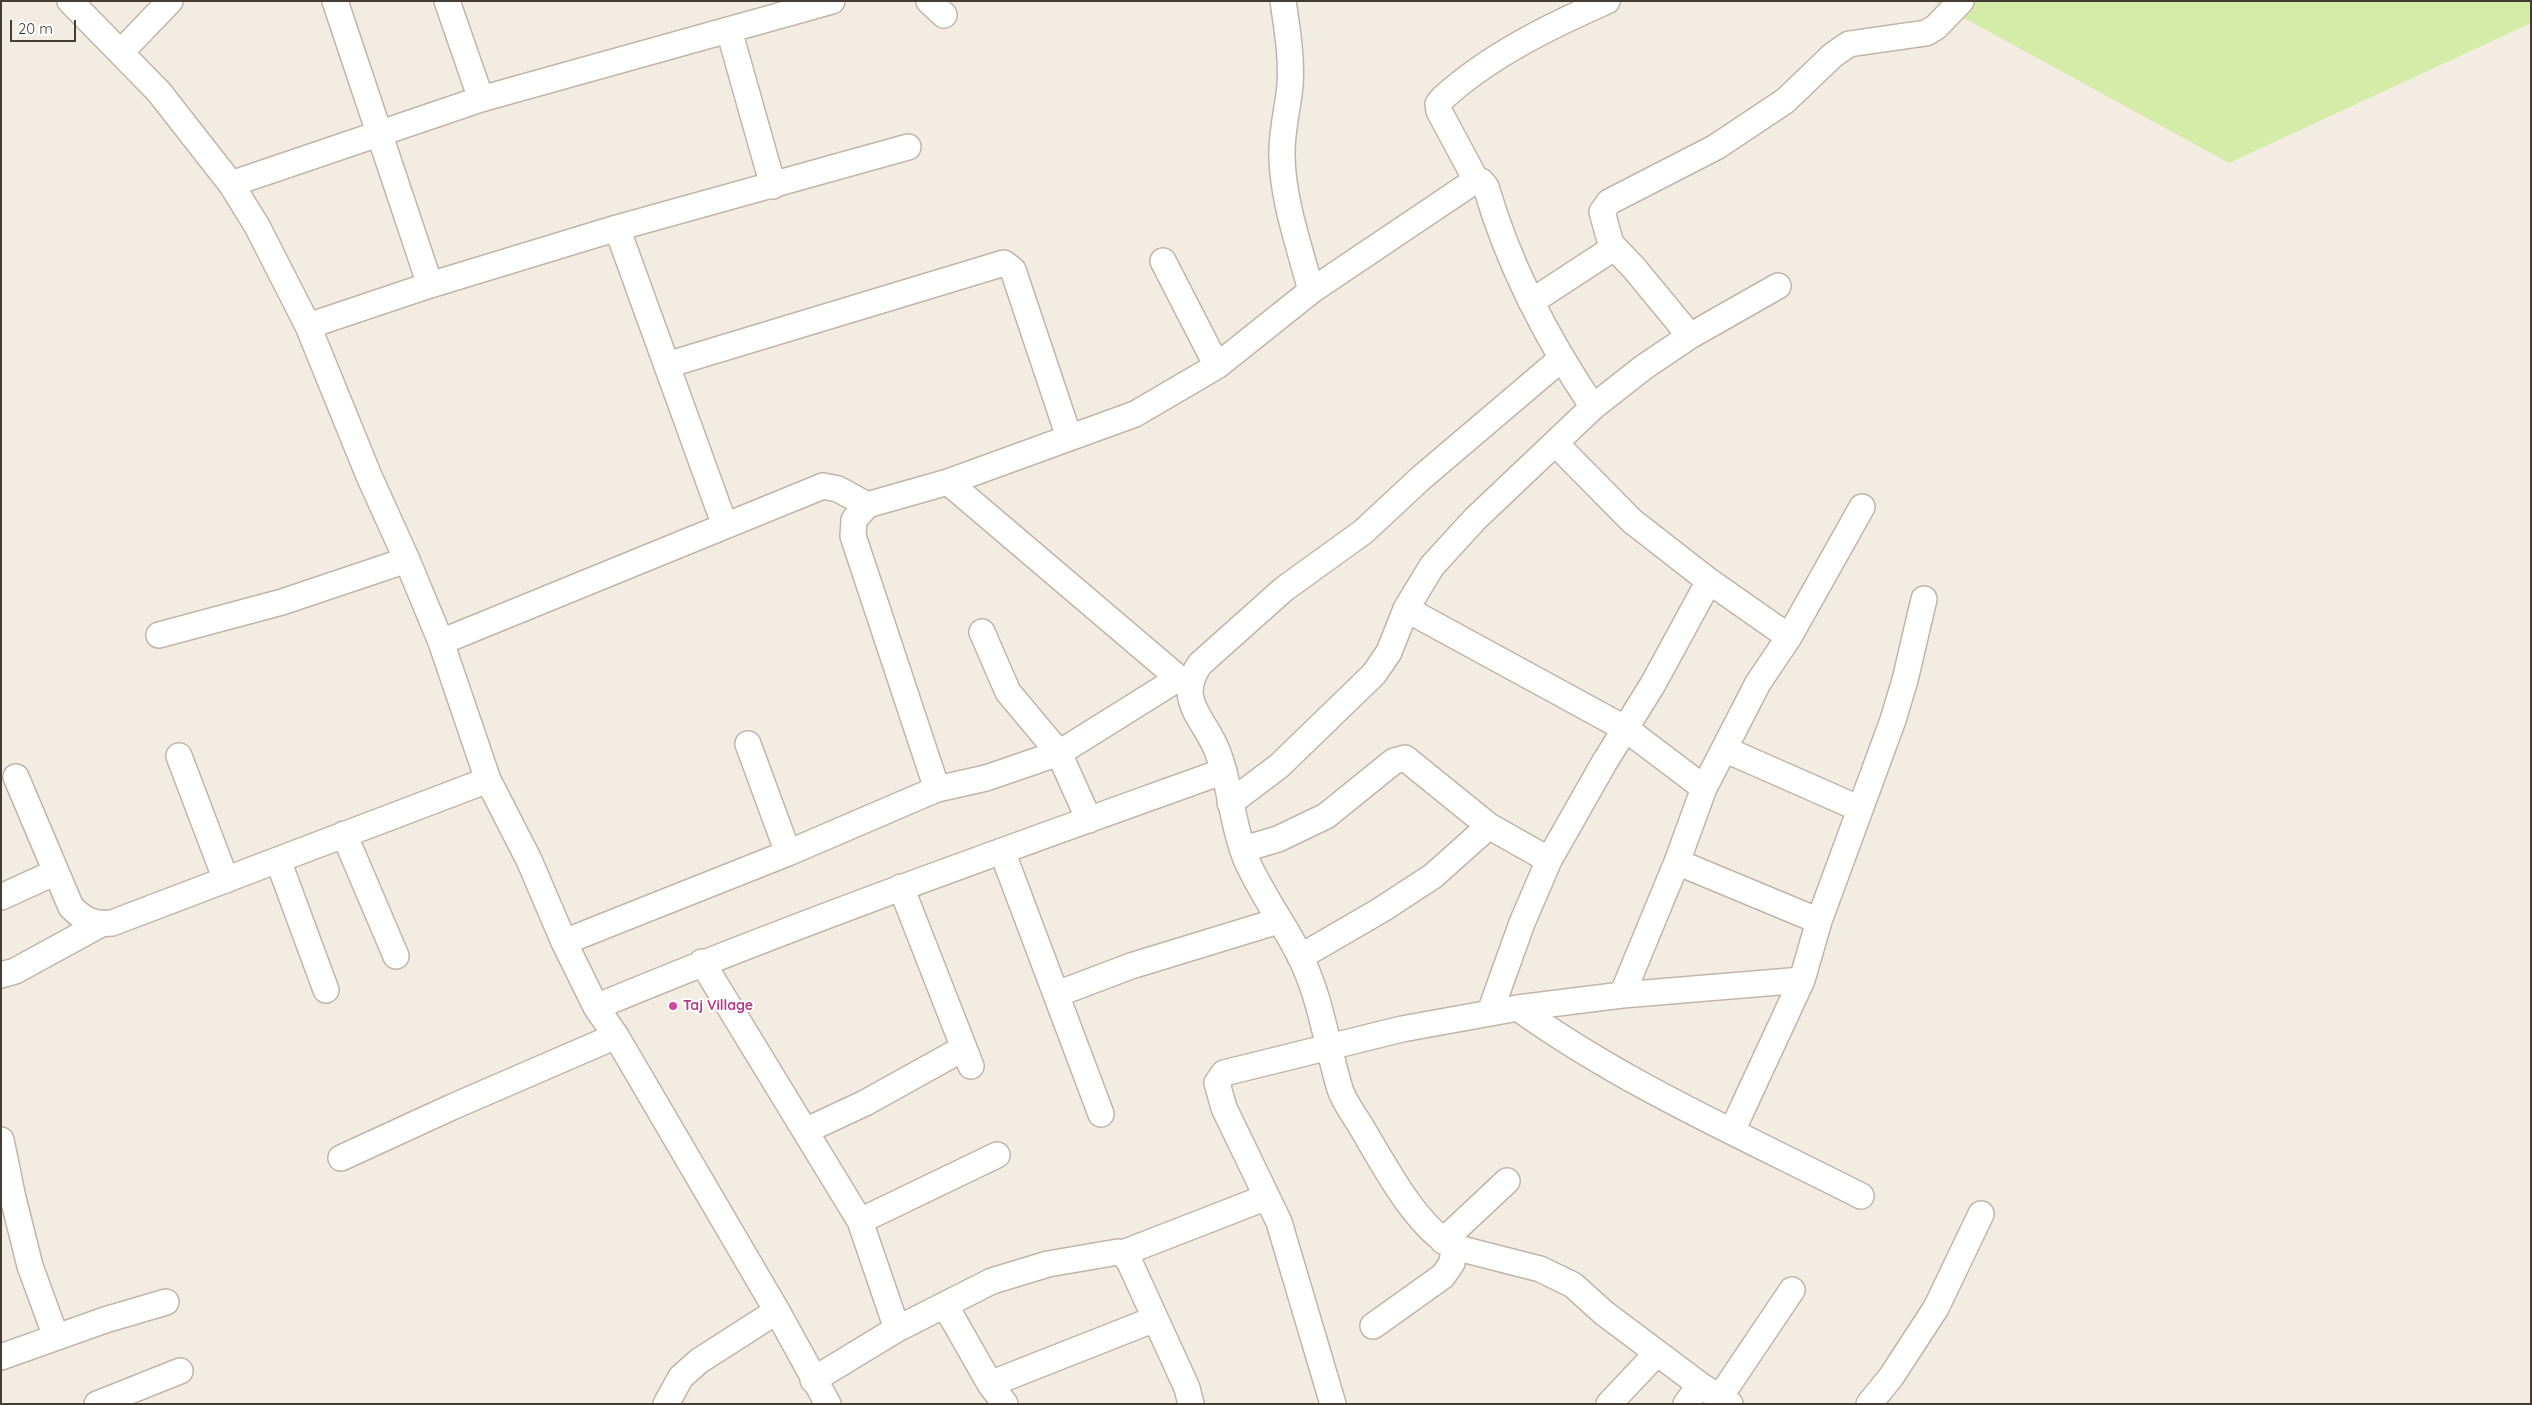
<!DOCTYPE html>
<html>
<head>
<meta charset="utf-8">
<style>
	body { margin:0 }
	#map { position:relative; width:2532px; height:1405px; overflow:hidden; background:#f3ece3; font-family:Quicksand,sans-serif }
	canvas { display:block }
	.frame { position:absolute; inset:0; border:2px solid #453c33; pointer-events:none }
	.scale { position:absolute; left:10px; top:20px; width:66px; height:22px; box-sizing:border-box; border:2px solid #453c33; border-top:0; padding-left:6px; font-size:15px; line-height:18px; white-space:nowrap; color:#453c33; -webkit-text-stroke:4px #fff; paint-order:stroke }
</style>
</head>
<body>
<div id="map">
<canvas width="2532" height="1405"></canvas>
<div class="frame"></div>
<div class="scale">20 m</div>
</div>
<script>
const ctx = document.querySelector('canvas').getContext('2d');
ctx.lineJoin = 'round';
function paint(path, color) {
  ctx.fillStyle = color;
  ctx.fill(path, 'evenodd');
}
function stroke(path, color, width, dash) {
  ctx.strokeStyle = color;
  ctx.lineWidth = width;
  ctx.lineCap = dash ? 'butt' : 'round';
  ctx.setLineDash(dash || []);
  ctx.stroke(path);
}
function write(font, color, halo, rows, align = 'center') {
  ctx.font = font + ' Quicksand,sans-serif';
  ctx.lineWidth = 4;
  ctx.setLineDash([]);
  ctx.textBaseline = 'middle';
  ctx.strokeStyle = halo;
  ctx.fillStyle = color;
  for (const [text, x, y, turn = 0] of rows) {
    ctx.save();
    ctx.translate(x, y);
    ctx.rotate((+turn || 0) * Math.PI / 180);
    ctx.textAlign = isNaN(turn) ? turn : align;
    if (halo) ctx.strokeText(text, 0, 0);
    ctx.fillText(text, 0, 0);
    ctx.restore();
  }
}
const green = new Path2D(`
	M1933,1H2531V23L2229,163Z`);
const minor = new Path2D(`
	M70,1L159,92L231,184L257,226L308,326L369,476L407,560L441,642L488,780L529,860L564,942L596,1007L616,1036L777,1311L828,1404
	M335,1L430,285
	M447,1L481,99
	M929,1L944,15
	M1283,1C1287,28 1292,57 1290,85C1288,109 1281,132 1282,157C1283,202 1300,248 1311,291
	M729,30L773,186
	M121,52L170,1
	M1476,180L1439,111L1438,104L1443,98C1489,56 1550,26 1607,1
	M231,184L481,99L832,1
	M617,228L725,526
	M1611,244L1634,268L1690,336
	M1163,261L1217,366
	M1531,302L1609,251L1611,244L1602,212L1609,202L1716,147L1785,101L1833,55L1849,44L1926,33L1936,27L1961,1
	M308,326L430,285L617,228L908,147
	M1561,359L1421,478L1363,532L1284,589L1200,664C1174,701 1206,719 1218,753C1231,787 1232,825 1246,859C1261,894 1285,925 1301,958C1321,999 1327,1046 1340,1089C1344,1102 1355,1116 1362,1128C1384,1165 1416,1227 1454,1247L1540,1269L1573,1285L1604,1313L1700,1385L1730,1404
	M667,365L1004,263L1013,270L1069,437
	M1556,444L1632,521L1709,581L1789,637
	M948,482L1189,687
	M1406,609L1626,729L1704,788
	M982,632L1008,692L1059,753L1089,820
	M159,635L282,602L407,560
	M441,642L823,486L838,489L867,505
	M748,744L788,853
	M1724,749L1858,808
	M179,756L226,880
	M16,777L71,907C84,920 94,925 112,923L488,780
	M937,789L853,536L854,520L867,505L948,482L1135,414L1217,366L1311,291L1476,180L1481,181L1486,187C1509,266 1547,339 1593,407
	M1230,803L1279,766L1374,674L1389,652L1406,609L1432,566L1475,519L1593,407L1644,367L1690,336L1778,286
	M344,834L396,956
	M1244,849L1278,839L1326,816L1394,761L1405,758L1489,826L1549,860
	M1002,851L1101,1114
	M278,860L326,990
	M1677,862L1819,921
	M901,887L971,1066
	M1,897L56,872
	M564,942L788,853L937,789L986,778L1059,753L1179,678
	M1300,957L1381,910L1433,876L1489,826
	M702,962L860,1221L897,1329
	M1,975L15,971L101,924
	M1057,994L1131,966L1278,921
	M1622,995L1677,862L1704,788L1758,683L1789,637L1862,507
	M596,1007C802,921 1013,847 1224,771
	M1518,1008C1624,1084 1745,1137 1861,1196
	M1490,1012L1522,923L1549,860L1604,763L1653,684L1709,581
	M805,1131L865,1103L964,1048
	M1732,1131L1802,980L1819,921L1893,720L1905,680L1924,599
	M1,1140L13,1198L30,1266L56,1337
	M341,1158L452,1107L616,1036
	M860,1221L997,1155
	M1443,1241L1507,1181
	M1123,1253L1267,1197
	M945,1305L990,1384L1005,1404
	M1373,1326L1443,1276L1452,1263L1454,1247
	M1,1357L105,1320L166,1302
	M813,1380L897,1329L992,1281L1048,1264L1118,1252L1123,1253L1130,1263L1187,1388L1191,1404
	M990,1384L1155,1319
	M1720,1397L1792,1290
	M97,1404L180,1371
	M666,1404L681,1377L699,1361L777,1311
	M1333,1404L1279,1222L1224,1108L1217,1083L1224,1073L1402,1029L1518,1008L1622,995L1802,980
	M1609,1404L1657,1353
	M1686,1404L1700,1385
	M1869,1404L1891,1377L1936,1308L1981,1214`);
const markers = [
	[673,1006,5,"#d1479c"]
];
const hotelNames = [
	["Taj Village",683,1006]
];
paint(green, '#d5eba8');
stroke(minor, '#c2b5a8', 28);
stroke(minor, '#fff', 25);
for (const [x, y, r, color] of markers) {
  const dot = new Path2D();
  dot.arc(x, y, r, 0, 2 * Math.PI);
  ctx.fillStyle = color;
  ctx.fill(dot);
  stroke(dot, '#fff', 2);
}
write('bold 14px', '#b23c85', '#fff', hotelNames, 'left');
</script>
</body>
</html>
